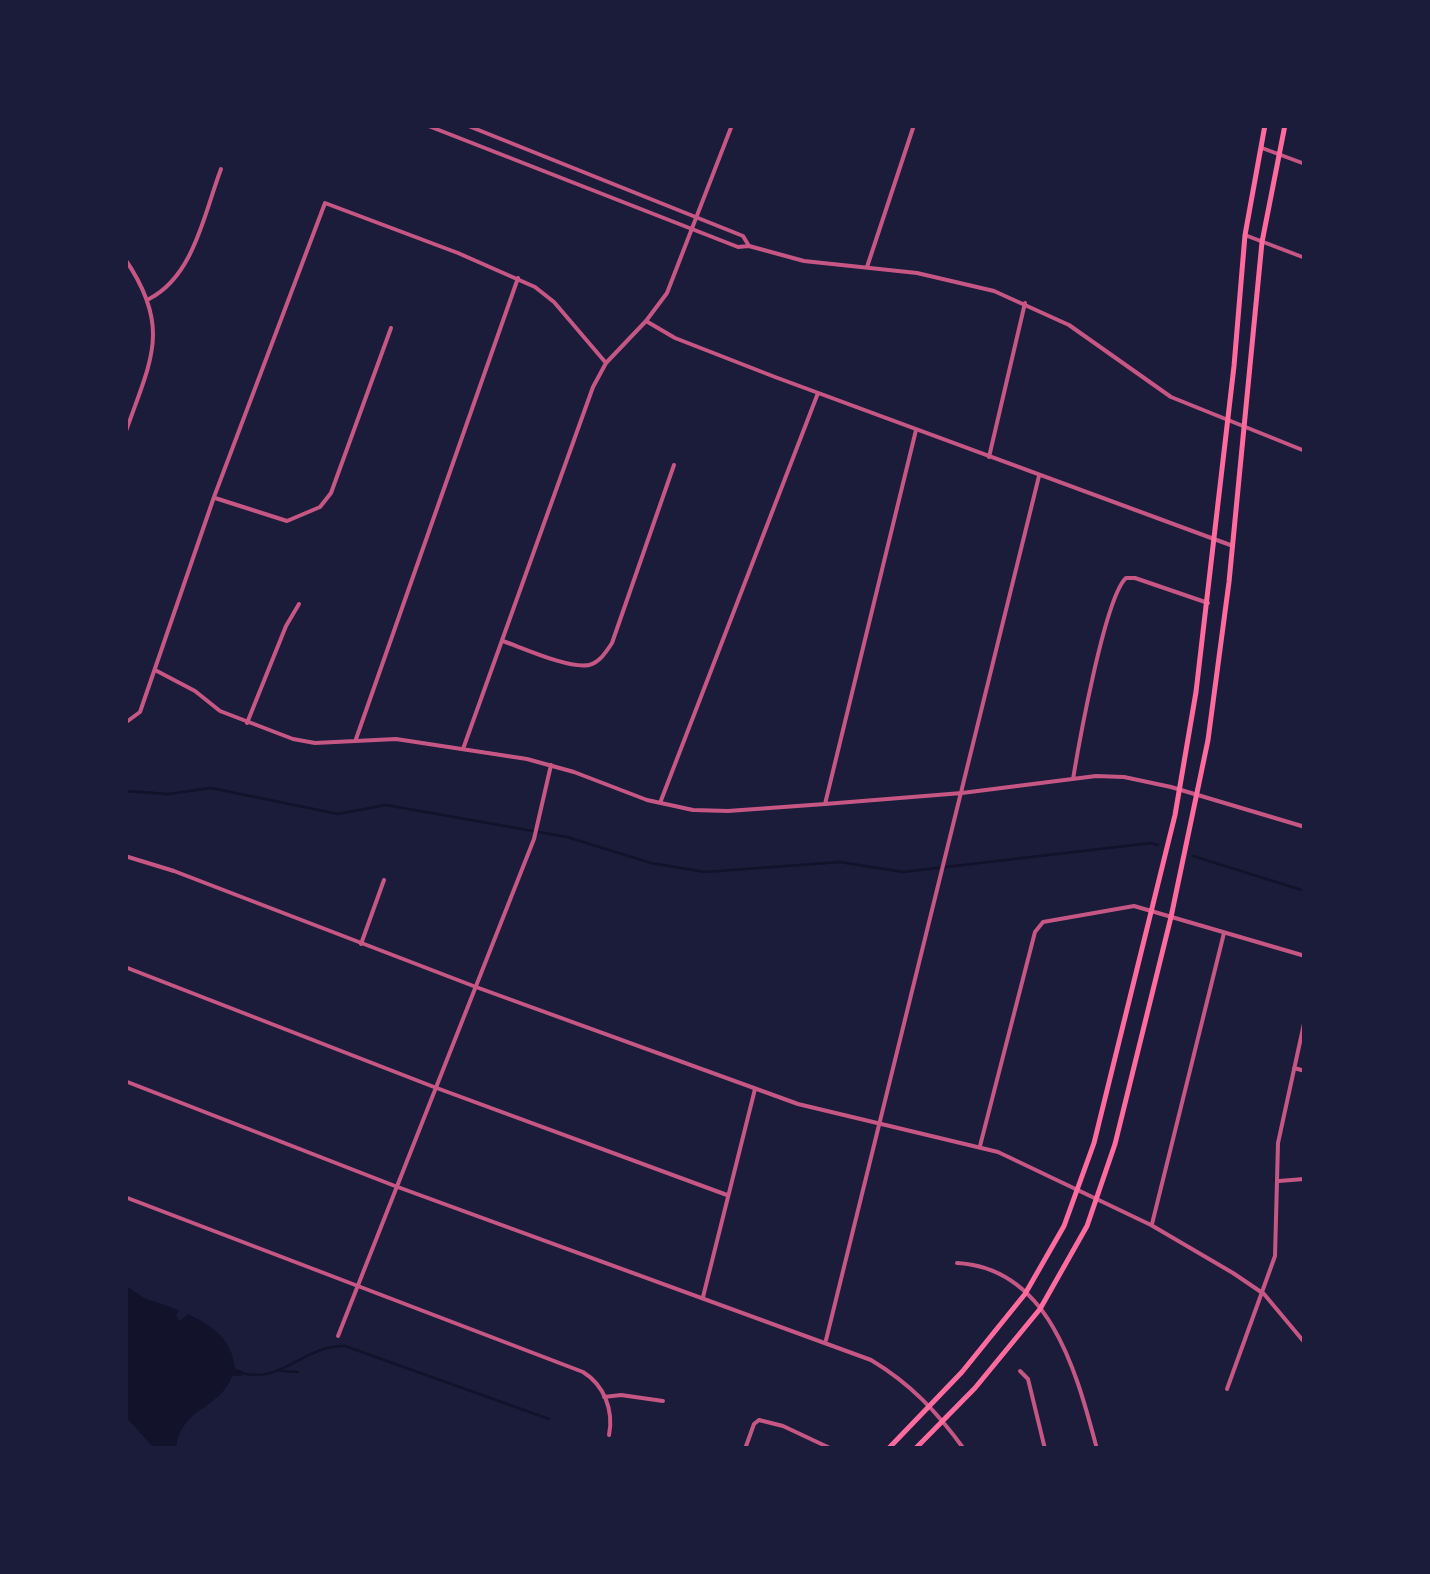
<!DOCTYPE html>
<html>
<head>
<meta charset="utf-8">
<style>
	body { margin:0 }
	#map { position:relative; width:1430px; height:1574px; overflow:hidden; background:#1b1b3a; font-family:Mulish,sans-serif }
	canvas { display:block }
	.frame { position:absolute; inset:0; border:128px solid #1b1b3a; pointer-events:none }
</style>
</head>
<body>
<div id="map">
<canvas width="1430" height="1574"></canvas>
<div class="frame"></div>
</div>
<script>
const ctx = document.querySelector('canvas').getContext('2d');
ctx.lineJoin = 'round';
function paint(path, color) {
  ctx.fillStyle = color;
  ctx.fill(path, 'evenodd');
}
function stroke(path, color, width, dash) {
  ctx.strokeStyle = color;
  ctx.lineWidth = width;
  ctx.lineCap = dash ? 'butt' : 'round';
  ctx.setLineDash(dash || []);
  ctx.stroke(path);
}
const water = new Path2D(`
	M125,1285L144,1298L179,1310L176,1316L180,1321L188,1314C214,1327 232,1339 235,1369L243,1371L241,1376H232C219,1411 181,1406 176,1449H155L125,1416Z`);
const stream = new Path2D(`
	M125,791L168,794L211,788L338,814L386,805L567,837L651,863L705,872L840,862L903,872L1151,843L1158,845
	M1193,856L1305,891
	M280,1371L298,1372
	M241,1373C284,1384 303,1345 345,1346L549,1419`);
const minor = new Path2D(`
	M1262,148L1305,164
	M1245,235L1305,258
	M125,259C173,329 150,361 125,434
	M867,267L914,125
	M149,299C194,276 204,214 221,169
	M646,321L675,338L775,377L1233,546
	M989,457L1025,303
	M215,498L287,521L320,507L331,493L391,328
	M503,641C523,648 569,669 589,665C600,662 606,652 612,643L674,465
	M155,670L195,691L220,711L293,739L315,743L396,739L527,759L574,772L647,800L693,810L728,811L825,804L962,793L1096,776L1124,777L1171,787L1305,827
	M125,723L140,712L214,497L325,203L458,253L535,287L554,302L606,363
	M247,723L286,626L299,604
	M356,739L518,278
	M463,749L593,387L606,363L646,321L667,293L732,125
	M1073,779C1079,743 1105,597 1126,578H1135L1208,603
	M660,803L818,393
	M825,804L916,430
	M361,944L384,880
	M125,967L434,1087L727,1195
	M1294,1068L1305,1071
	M125,1081L395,1186L871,1360C911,1384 937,1412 964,1449
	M980,1146L1035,932L1043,922L1134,906L1305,956
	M1279,1181L1304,1179
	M125,1197L583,1372C604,1385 614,1410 609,1435
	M1152,1224L1224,933
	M957,1263C1051,1268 1077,1375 1097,1449
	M703,1297L755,1089
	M338,1336L534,839L551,765
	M826,1340L1039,476
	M1020,1371L1028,1379L1045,1449
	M1227,1389L1275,1256L1278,1143L1305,1019
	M604,1397L621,1395L663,1401
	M745,1449L754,1424L759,1420L783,1426L832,1449`);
const tertiary = new Path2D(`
	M426,125L738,247L749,246L804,261L917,273L994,291L1069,325L1171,397L1305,451
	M466,125L743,236L749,246
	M125,856L174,871L476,987L798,1104L998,1152L1151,1225L1233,1273L1264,1294L1305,1343`);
const secondary = new Path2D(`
	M888,1449L962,1372L1025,1294L1064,1226L1094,1143L1175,815L1196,692L1234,366L1245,235L1265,125
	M915,1449L975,1388L1040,1309L1087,1226L1115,1144L1171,917L1208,740L1229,582L1262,242L1285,125`);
paint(water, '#12122b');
stroke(stream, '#12122b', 2.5);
stroke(minor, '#c65784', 4);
stroke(tertiary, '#c65784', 4);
stroke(secondary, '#ff6b9d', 5);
</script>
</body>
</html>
